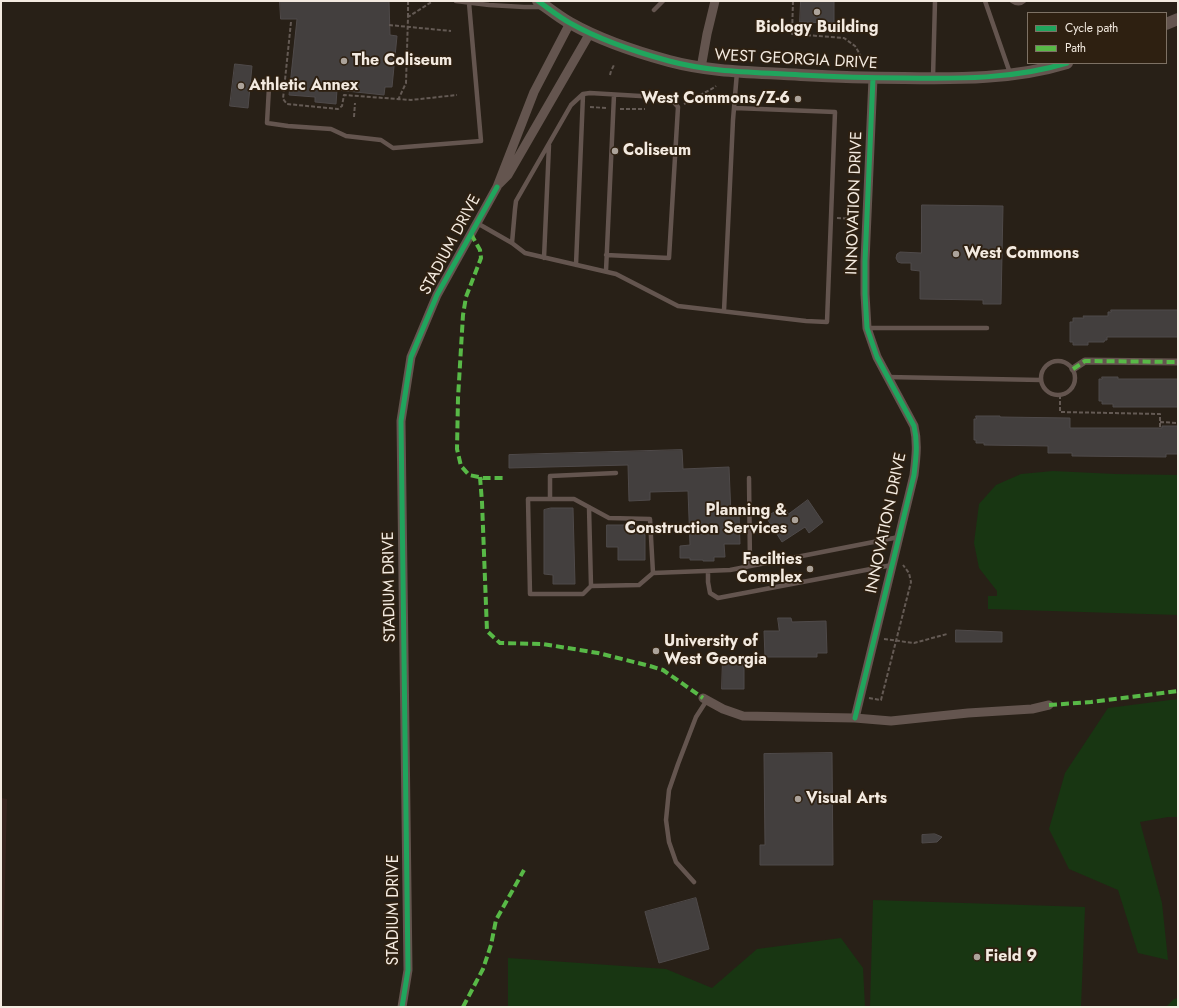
<!DOCTYPE html>
<html>
<head>
<meta charset="utf-8">
<style>
	body { margin:0 }
	#map { position:relative; width:1179px; height:1008px; overflow:hidden; background:#282017; font-family:Jost,sans-serif }
	canvas { display:block }
	.frame { position:absolute; inset:0; border:2px solid #f3eae0; pointer-events:none }
	.legend { position:absolute; left:1027px; top:12px; width:140px; height:52px; box-sizing:border-box; background:#2e2011; border:1px solid #7d7164; margin:0; padding:5px 7px; list-style:none; font-size:12px; color:#f3eae0 }
	.legend li { display:flex; align-items:center; gap:8px; height:20px }
	.legend b { width:20px; border:1px solid #7d7164 }
</style>
</head>
<body>
<div id="map">
<canvas width="1179" height="1008"></canvas>
<div class="frame"></div>
<ul class="legend">
<li><b style="height:5px;background:#20a55d"></b>Cycle path</li>
<li><b style="height:5px;background:#58b947"></b>Path</li>
</ul>
</div>
<script>
const ctx = document.querySelector('canvas').getContext('2d');
ctx.lineJoin = 'round';
function paint(path, color) {
  ctx.fillStyle = color;
  ctx.fill(path, 'evenodd');
}
function stroke(path, color, width, dash) {
  ctx.strokeStyle = color;
  ctx.lineWidth = width;
  ctx.lineCap = dash ? 'butt' : 'round';
  ctx.setLineDash(dash || []);
  ctx.stroke(path);
}
function write(font, color, halo, rows, align = 'center') {
  ctx.font = font + ' Jost,sans-serif';
  ctx.lineWidth = 3.5;
  ctx.setLineDash([]);
  ctx.textBaseline = 'middle';
  ctx.strokeStyle = halo;
  ctx.fillStyle = color;
  for (const [text, x, y, turn = 0] of rows) {
    ctx.save();
    ctx.translate(x, y);
    ctx.rotate((+turn || 0) * Math.PI / 180);
    ctx.textAlign = isNaN(turn) ? turn : align;
    if (halo) ctx.strokeText(text, 0, 0);
    ctx.fillText(text, 0, 0);
    ctx.restore();
  }
}
const industrial = new Path2D(`
	M1,798L7,799L2,1007H1Z`);
const green = new Path2D(`
	M1053,471L1115,474L1178,475V615L988,609V596H997V591L979,568L974,543L979,504L996,485L1021,474Z
	M1178,699V817H1168L1140,822L1162,903L1168,960L1138,953L1118,890L1069,869L1049,829L1065,773L1108,708Z
	M873,900L1085,907L1081,1007H870Z
	M841,938L863,968L865,1007H508V958L666,969L712,988L757,949Z
	M1178,998V1007H1166L1174,999Z`);
const building = new Path2D(`
	M280,1H389L390,35L397,36L392,87H385L384,95L337,90L336,104L315,102V97L289,95L297,19H281Z
	M801,1H834V23L800,22Z
	M235,64L252,66L248,108L230,106Z
	M922,205L1003,206L1001,304H983V300L920,299V271L911,270V263H901L898,262L896,258L897,254L900,252L921,253Z
	M1111,310H1178V337H1107V340H1105L1104,342H1088V345H1073V342H1070V322H1073V318H1084L1083,316H1108V312H1111Z
	M1102,377H1118V379H1178V407H1113V404H1102V401H1099V379H1102Z
	M976,416H1000V417L1070,418V428H1162V426H1178V454H1166V457L1072,456V453H1048V446L984,445V443H976V440H974V419H976Z
	M682,450L683,469L729,467L731,515L739,514L740,544H724L725,557H714V561H703V560H690V558H680V546L690,545L688,491L650,492V500L629,501L628,465L509,468V455Z
	M808,500L823,522L809,533L805,527L782,542L766,517L784,506L788,514Z
	M551,508H573L575,584H553V575L544,574V510Z
	M607,525H645V560H618V547H607Z
	M778,618H791L792,622L826,621L827,653H817V657H765L764,631H779Z
	M956,630L1002,632V642H956Z
	M723,657H744V689H722Z
	M832,753L833,865H760V845H765L764,754Z
	M935,834L942,837L937,842L922,843V835Z
	M696,898L709,949L659,963L645,912Z`);
const path = new Path2D(`
	M793,1L792,34L844,38L855,46L858,51L861,57V65
	M408,17V1
	M291,22L283,99L287,104L338,109L342,106L344,95L411,100L457,95
	M389,25L451,31
	M612,69L614,65
	M610,75L611,71
	M398,100L406,83L408,17L433,1
	M684,104L715,87L716,86
	M590,107L606,108
	M620,109H645
	M354,117L355,103
	M837,218L857,219
	M1060,395V412L1160,414V427
	M1160,422L1178,423
	M884,639L914,643L947,634
	M869,698L881,700L911,582L909,573L903,565`);
const service = new Path2D(`
	M456,1L489,5L524,7H540
	M985,1L1010,73
	M1012,1C1016,4 1021,4 1024,1
	M654,10L663,1
	M933,77L935,1
	M269,87L267,123L288,126L331,129L346,136L381,140L393,148L481,141L469,3
	M477,223L512,243L525,253L616,274L678,306L806,321L827,322L835,112L735,108
	M512,243L515,209L516,201L571,105L583,94L590,93L657,97L672,100L678,107L669,258L606,255
	M544,258L549,145
	M576,265L583,95
	M606,271L614,95
	M724,311L733,120L737,72
	M867,328H987
	M1041 378a17 17 0 1 1 34 0a17 17 0 1 1-34 0Z
	M887,377L1041,380
	M749,478L750,566
	M550,499V476L616,473
	M589,507L591,586
	M708,571V582L710,593L718,598L892,565
	M653,573L650,519L609,518L574,499H528L530,594H583L591,586L639,585L653,573L730,570L899,537
	M694,882L676,862L669,842L666,820L669,790L678,764L696,717L707,700`);
const pedestrian = new Path2D(`
	M1073,369L1085,361L1178,362`);
const minor = new Path2D(`
	M701,68L707,34L715,1
	M499,184L508,175L590,33
	M703,698L723,709L743,716L855,718L891,721L968,713L1032,709L1049,705
	M855,718L914,475C916,458 918,443 914,426L877,357L867,328L865,294V261L873,78
	M402,1007L408,970L401,421L411,357L437,295L497,187L534,92L570,23`);
const tertiary = new Path2D(`
	M538,1C548,8 559,17 570,23C600,40 636,52 669,61C714,73 756,72 801,75C836,77 870,78 904,78C958,79 1015,79 1067,63
	M1166,24L1178,19`);
const quiet = new Path2D(`
	M471,234L480,250L481,258L466,297L463,315L458,398L457,449L461,466L469,475L483,478H506
	M1073,369L1085,361L1178,362
	M480,477L482,502L487,631L500,643L543,644L598,653L650,666L663,670L703,698
	M1049,705L1091,702L1178,691
	M463,1007L483,969L491,945L496,920L524,870`);
const cycleway = new Path2D(`
	M538,1C548,8 559,17 570,23C600,40 636,52 669,61C714,73 756,72 801,75C836,77 870,78 904,78C958,79 1015,79 1067,63
	M855,718L914,475C916,458 918,443 914,426L877,357L867,328L865,294V261L873,78
	M402,1007L408,970L401,421L411,357L437,295L497,187`);
const markers = [
	[817,12,4,"#aca39a"],
	[344,61,4,"#aca39a"],
	[241,86,4,"#aca39a"],
	[798,99,4,"#aca39a"],
	[615,151,4,"#aca39a"],
	[956,254,4,"#aca39a"],
	[795,520,4,"#aca39a"],
	[810,569,4,"#aca39a"],
	[656,651,4,"#aca39a"],
	[798,799,4,"#aca39a"],
	[977,957,4,"#aca39a"]
];
const poiNames = [
	["Biology Building",817,28,"center"],
	["The Coliseum",352,61],
	["Athletic Annex",249,86],
	["West Commons/Z-6",790,99,"right"],
	["Coliseum",623,151],
	["West Commons",964,254],
	["Planning &",787,511,"right"],
	["Construction Services",787,529,"right"],
	["Facilties",802,560,"right"],
	["Complex",802,578,"right"],
	["University of",664,642],
	["West Georgia",664,660],
	["Visual Arts",806,799],
	["Field 9",985,957]
];
const streetNames = [
	["WEST GEORGIA DRIVE",796,60,3],
	["INNOVATION DRIVE",855,203,-88],
	["STADIUM DRIVE",451,245,-62],
	["INNOVATION DRIVE",887,523,-78],
	["STADIUM DRIVE",390,587,-91],
	["STADIUM DRIVE",394,910,-90]
];
paint(industrial, '#36241e');
paint(green, '#183612');
paint(building, '#433f3e');
stroke(building, '#4f4a4a', 1);
stroke(path, '#645a54', 2, [4, 2]);
stroke(service, '#64554f', 4.5);
stroke(pedestrian, '#64554f', 7);
stroke(minor, '#64554f', 9);
stroke(tertiary, '#64554f', 12);
stroke(quiet, '#58b947', 4, [8, 4]);
stroke(cycleway, '#20a55d', 5);
for (const [x, y, r, color] of markers) {
  const dot = new Path2D();
  dot.arc(x, y, r, 0, 2 * Math.PI);
  ctx.fillStyle = color;
  ctx.fill(dot);
  stroke(dot, '#2e2011', 1.5);
}
write('bold 16px', '#f3eae0', '#2e2011', poiNames, 'left');
write('16px', '#f3eae0', '#2e2011', streetNames);
</script>
</body>
</html>
